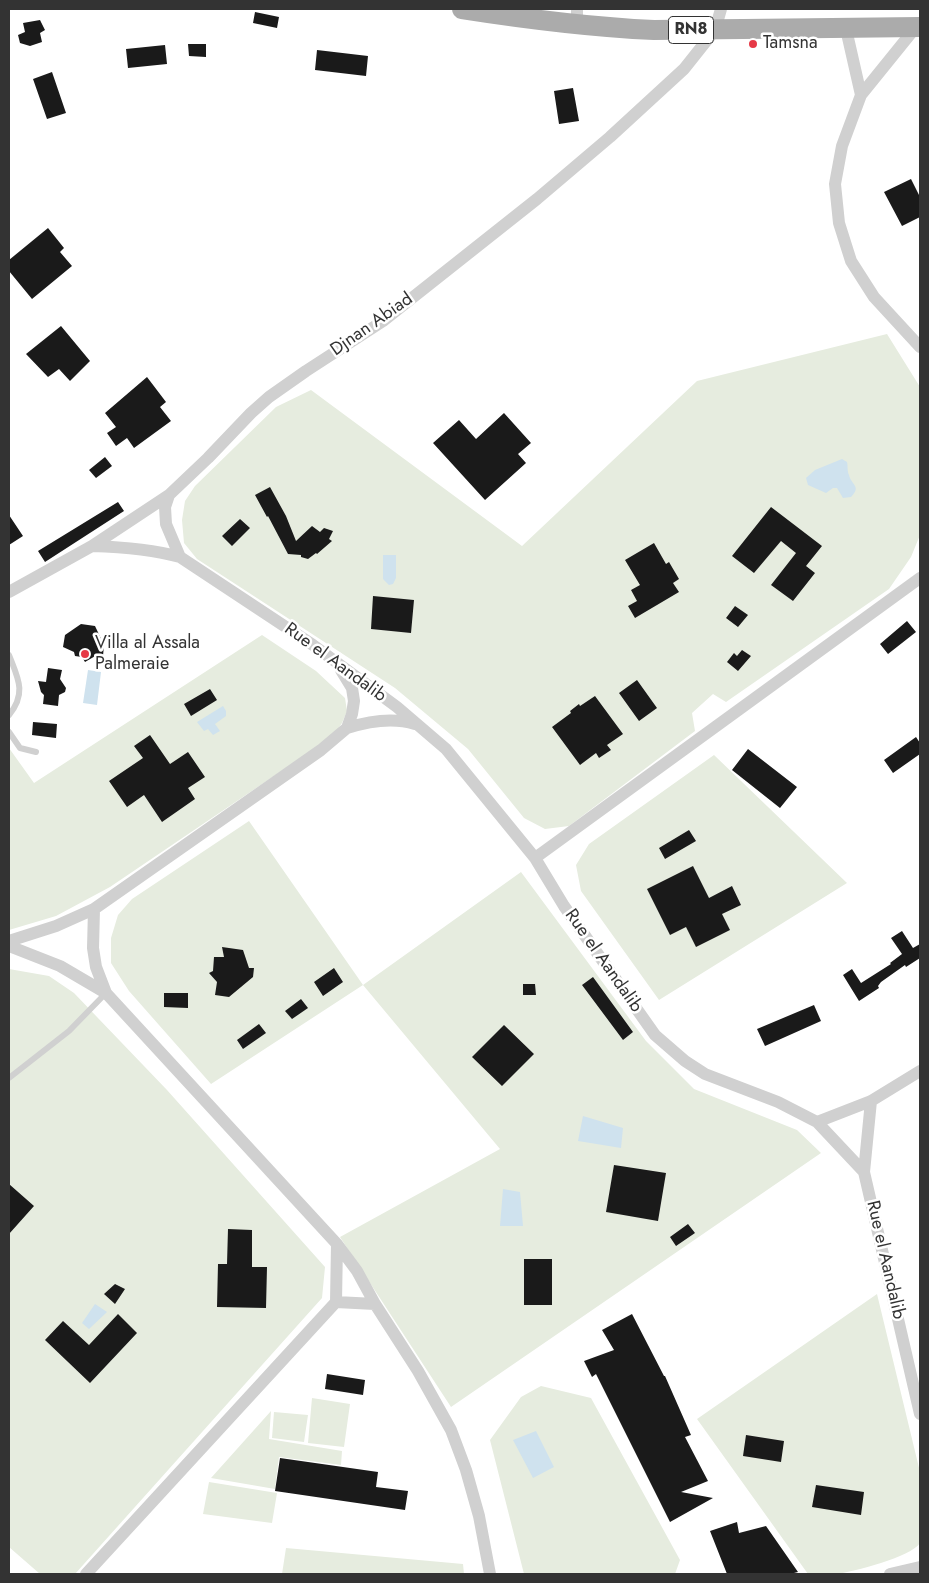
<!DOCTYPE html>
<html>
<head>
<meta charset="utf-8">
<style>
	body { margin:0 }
	#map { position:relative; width:929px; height:1583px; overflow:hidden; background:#fff; font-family:Jost,sans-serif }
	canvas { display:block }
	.frame { position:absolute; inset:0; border:10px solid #333; pointer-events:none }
</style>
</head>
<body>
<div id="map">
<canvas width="929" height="1583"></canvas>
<div class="frame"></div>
</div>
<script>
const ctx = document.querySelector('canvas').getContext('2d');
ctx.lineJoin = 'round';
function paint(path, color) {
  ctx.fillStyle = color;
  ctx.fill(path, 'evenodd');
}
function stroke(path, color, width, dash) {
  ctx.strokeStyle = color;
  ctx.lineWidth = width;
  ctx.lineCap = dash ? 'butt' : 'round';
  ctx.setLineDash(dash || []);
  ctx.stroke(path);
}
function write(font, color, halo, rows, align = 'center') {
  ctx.font = font + ' Jost,sans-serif';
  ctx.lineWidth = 5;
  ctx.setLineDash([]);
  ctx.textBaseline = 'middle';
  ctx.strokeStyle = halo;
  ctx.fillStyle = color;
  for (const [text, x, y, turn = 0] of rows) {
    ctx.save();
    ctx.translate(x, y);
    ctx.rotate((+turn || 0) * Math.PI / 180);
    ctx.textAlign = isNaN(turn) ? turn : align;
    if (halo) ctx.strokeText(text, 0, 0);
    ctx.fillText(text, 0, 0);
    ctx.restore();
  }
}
const green = new Path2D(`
	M887,334L920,387V535L911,557L889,589L726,702L713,694L692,713L695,731L569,826L545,829L524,818L468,749L395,688L197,559L184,543L182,520L185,501L195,486L276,407L311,390L522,546L697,381Z
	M262,635L316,671L345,698L347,711L342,723L333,736L110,887L56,916L9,930V748L34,783Z
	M714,755L847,883L659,1000L581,891L576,865L589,844Z
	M249,821L363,985L521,872L646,1041L694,1089L797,1130L821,1153L451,1407L340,1237L500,1149L363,985L211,1084L129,991L111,963V938L118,915L132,899Z
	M9,969L49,976L74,993L167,1090L325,1267L322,1298L75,1574H40L9,1547Z
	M877,1294L920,1472V1543C911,1557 853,1572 836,1574C827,1575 817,1574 808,1574L697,1419Z
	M541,1386L591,1398L680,1560L675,1574H524L490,1440L521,1397Z
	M312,1398L350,1404L344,1447L308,1443Z
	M271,1411L269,1439L342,1451L341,1465L279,1457L275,1489L211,1478Z
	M274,1412L308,1415L304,1442L272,1438Z
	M209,1482L277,1493L272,1523L203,1514Z
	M286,1548L463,1564L464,1574H282Z`);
const water = new Path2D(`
	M842,459L847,462C848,466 847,471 849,475C851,485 862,486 851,497L843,498L837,488H833L826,493L808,485L806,478L815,470Z
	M383,555H396V578L393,584L389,585L383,579Z
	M88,670L101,672L97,705L83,703Z
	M223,706L226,711V716L215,724L220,731L213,735L208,729L204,731L197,722Z
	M583,1116L623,1128L621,1148L578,1141Z
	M503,1189L520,1192L523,1226H500Z
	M95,1304L107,1312L89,1329L82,1323Z
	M536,1431L554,1467L533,1478L513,1440Z`);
const building = new Path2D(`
	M255,12L279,17L277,28L253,23Z
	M40,20L45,30L40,33L42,42L30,46L20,43L18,35L25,32L23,23Z
	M188,44H206V57L189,56Z
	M165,45L167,64L128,68L126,49Z
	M317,50L368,56L366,76L315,70Z
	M52,72L66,113L47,119L33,79Z
	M573,88L579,121L559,124L554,91Z
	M911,179L920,197V217L902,226L884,192Z
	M48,228L64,248L60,252L72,266L32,299L9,271V260Z
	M61,326L90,361L70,381L59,369L48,377L26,354Z
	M147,377L166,402L160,407L171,421L134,448L127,438L116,446L107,433L116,427L105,413Z
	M504,413L531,443L518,454L526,463L485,500L433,443L459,420L476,439Z
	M105,457L112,466L96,478L89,470Z
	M270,487L286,516L296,541L312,526L320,532L324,528L333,531L329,539L332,541L317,554L316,553L308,559L301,557V555L288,554L268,516L267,517L255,495Z
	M118,502L124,511L45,562L38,551Z
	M771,507L822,546L806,566L815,573L793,601L771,585L796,553L781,541L754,573L732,556Z
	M9,515L23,536L9,545Z
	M240,519L250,528L232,546L222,536Z
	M654,543L666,564L669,562L679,579L673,583L679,592L635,618L628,606L637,601L631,590L640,585L625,560Z
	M373,596L414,600L411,633L371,629Z
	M735,606L748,615L738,627L726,618Z
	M907,621L916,632L888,654L880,644Z
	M81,624L95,626L104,645L103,656L97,655L85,662L82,657L75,656L74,652L63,647L65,635Z
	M742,650L751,656L738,671L727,662L734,653L737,656Z
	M48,668L62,670L60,679L66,688L65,692L59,695L58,706L43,704L44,695L41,692L38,681L46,682Z
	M637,680L657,708L639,721L619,693Z
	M210,689L217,700L191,716L184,704Z
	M595,696L623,734L607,745L611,750L599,758L596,753L580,765L552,727L571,713L570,711L579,704L580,706Z
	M33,722L57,724L56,738L32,735Z
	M150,735L170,764L188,752L205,777L188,788L195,799L162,822L144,795L127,807L109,781L143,758L134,746Z
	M916,737L920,743V754L893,773L884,760Z
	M748,749L797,787L780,808L732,770Z
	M689,830L696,841L665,859L659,848Z
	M693,866L709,898L732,886L741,905L722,914L730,930L696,947L686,927L670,935L647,889Z
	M902,931L913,948L920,944V958L906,967L905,965L881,982L878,986L879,988L859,1001L843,975L852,969L861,983L891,964L890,963L902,954L891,938Z
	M222,947L243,950L249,968H254L253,977L229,997L215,995L217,982L209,973L213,971L214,957H224Z
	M334,968L343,982L323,996L314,982Z
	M593,977L633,1032L623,1040L582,985Z
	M523,984H535L536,995H523Z
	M164,993H188V1008L164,1007Z
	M301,999L308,1008L292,1019L285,1011Z
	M814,1005L821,1021L765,1046L757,1029Z
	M259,1024L266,1033L243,1049L237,1040Z
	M504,1025L534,1054L502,1086L472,1057Z
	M614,1165L666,1173L658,1221L606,1212Z
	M9,1184L34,1206L9,1234Z
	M688,1224L695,1233L676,1246L670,1237Z
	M228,1229L252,1230V1267H267L266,1308L217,1307L218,1264H227Z
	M524,1259H552V1305H524Z
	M115,1284L125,1289L115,1304L104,1294Z
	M118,1314L137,1333L90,1383L45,1340L63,1321L89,1345Z
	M632,1314L664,1376H665L691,1435L685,1437L708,1481L681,1492L713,1498L670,1522L596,1374L592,1377L584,1361L614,1350L602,1330Z
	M327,1374L365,1380L363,1395L325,1389Z
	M746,1435L784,1441L781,1462L743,1456Z
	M280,1458L378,1472L376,1487L408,1491L405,1510L275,1491Z
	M816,1485L864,1492L861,1515L812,1507Z
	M737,1522L739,1533L766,1526L798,1572L790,1574H727L710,1531Z`);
const service = new Path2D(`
	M9,655C18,678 27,693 9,715
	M9,732L20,748L36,752
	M9,1078L69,1031L106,993`);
const minor = new Path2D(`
	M577,9V24
	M916,27L861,95L842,146L835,184L839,223L851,261L874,297L920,347
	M846,29L861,95
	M169,495L165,507L166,524L180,557L313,645L397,707L446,749L535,858L564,906L655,1035L685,1061L705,1074L778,1102L817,1122L864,1172L920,1414
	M92,546C122,547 151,549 180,557
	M9,592L92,546L169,495L208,458L251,413L269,397L306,371L383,321L537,199L610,137L684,69L715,30L721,9
	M347,728C369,721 393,717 415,724
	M535,858L920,578
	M94,909L93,948L96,967L106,993
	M9,941L56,926L94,909L321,750L347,728L352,714L354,701L352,688L341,670
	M9,946L60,966L106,993L337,1244L357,1271L375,1304L418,1371L451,1430L466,1470L479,1516L490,1574
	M817,1122L871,1101L920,1071
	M864,1172L871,1101
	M336,1302L375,1304
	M86,1574L336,1302L337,1244
	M890,1574L920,1567`);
const primary = new Path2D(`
	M462,9C526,19 590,27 654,30L920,27`);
const markers = [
	[753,44,5,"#e63946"],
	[85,654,5,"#e63946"]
];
const shields = [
	[691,30,45]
];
const shieldNames = [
	["RN8",691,30]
];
const poiNames = [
	["Tamsna",763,44],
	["Villa al Assala",95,644],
	["Palmeraie",95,665]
];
const streetNames = [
	["Djnan Abiad",372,325,-35],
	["Rue el Aandalib",335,663,36],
	["Rue el Aandalib",603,961,55],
	["Rue el Aandalib",885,1260,77]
];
paint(green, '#e6ecdf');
paint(water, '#cfe2ee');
paint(building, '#1a1a1a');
stroke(service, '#d0d0d0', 6);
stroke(minor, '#d0d0d0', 12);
stroke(primary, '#ababab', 20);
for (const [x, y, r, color] of markers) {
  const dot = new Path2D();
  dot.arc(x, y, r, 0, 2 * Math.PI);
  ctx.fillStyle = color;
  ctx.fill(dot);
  stroke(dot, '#fff', 2);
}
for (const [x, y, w] of shields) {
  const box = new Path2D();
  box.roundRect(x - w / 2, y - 13.5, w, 27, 4);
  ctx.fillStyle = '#fff';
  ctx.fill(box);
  stroke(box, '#333', 1);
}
write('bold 16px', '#333', null, shieldNames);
write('18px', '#333', '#fff', poiNames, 'left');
write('18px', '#333', '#fff', streetNames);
</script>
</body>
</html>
